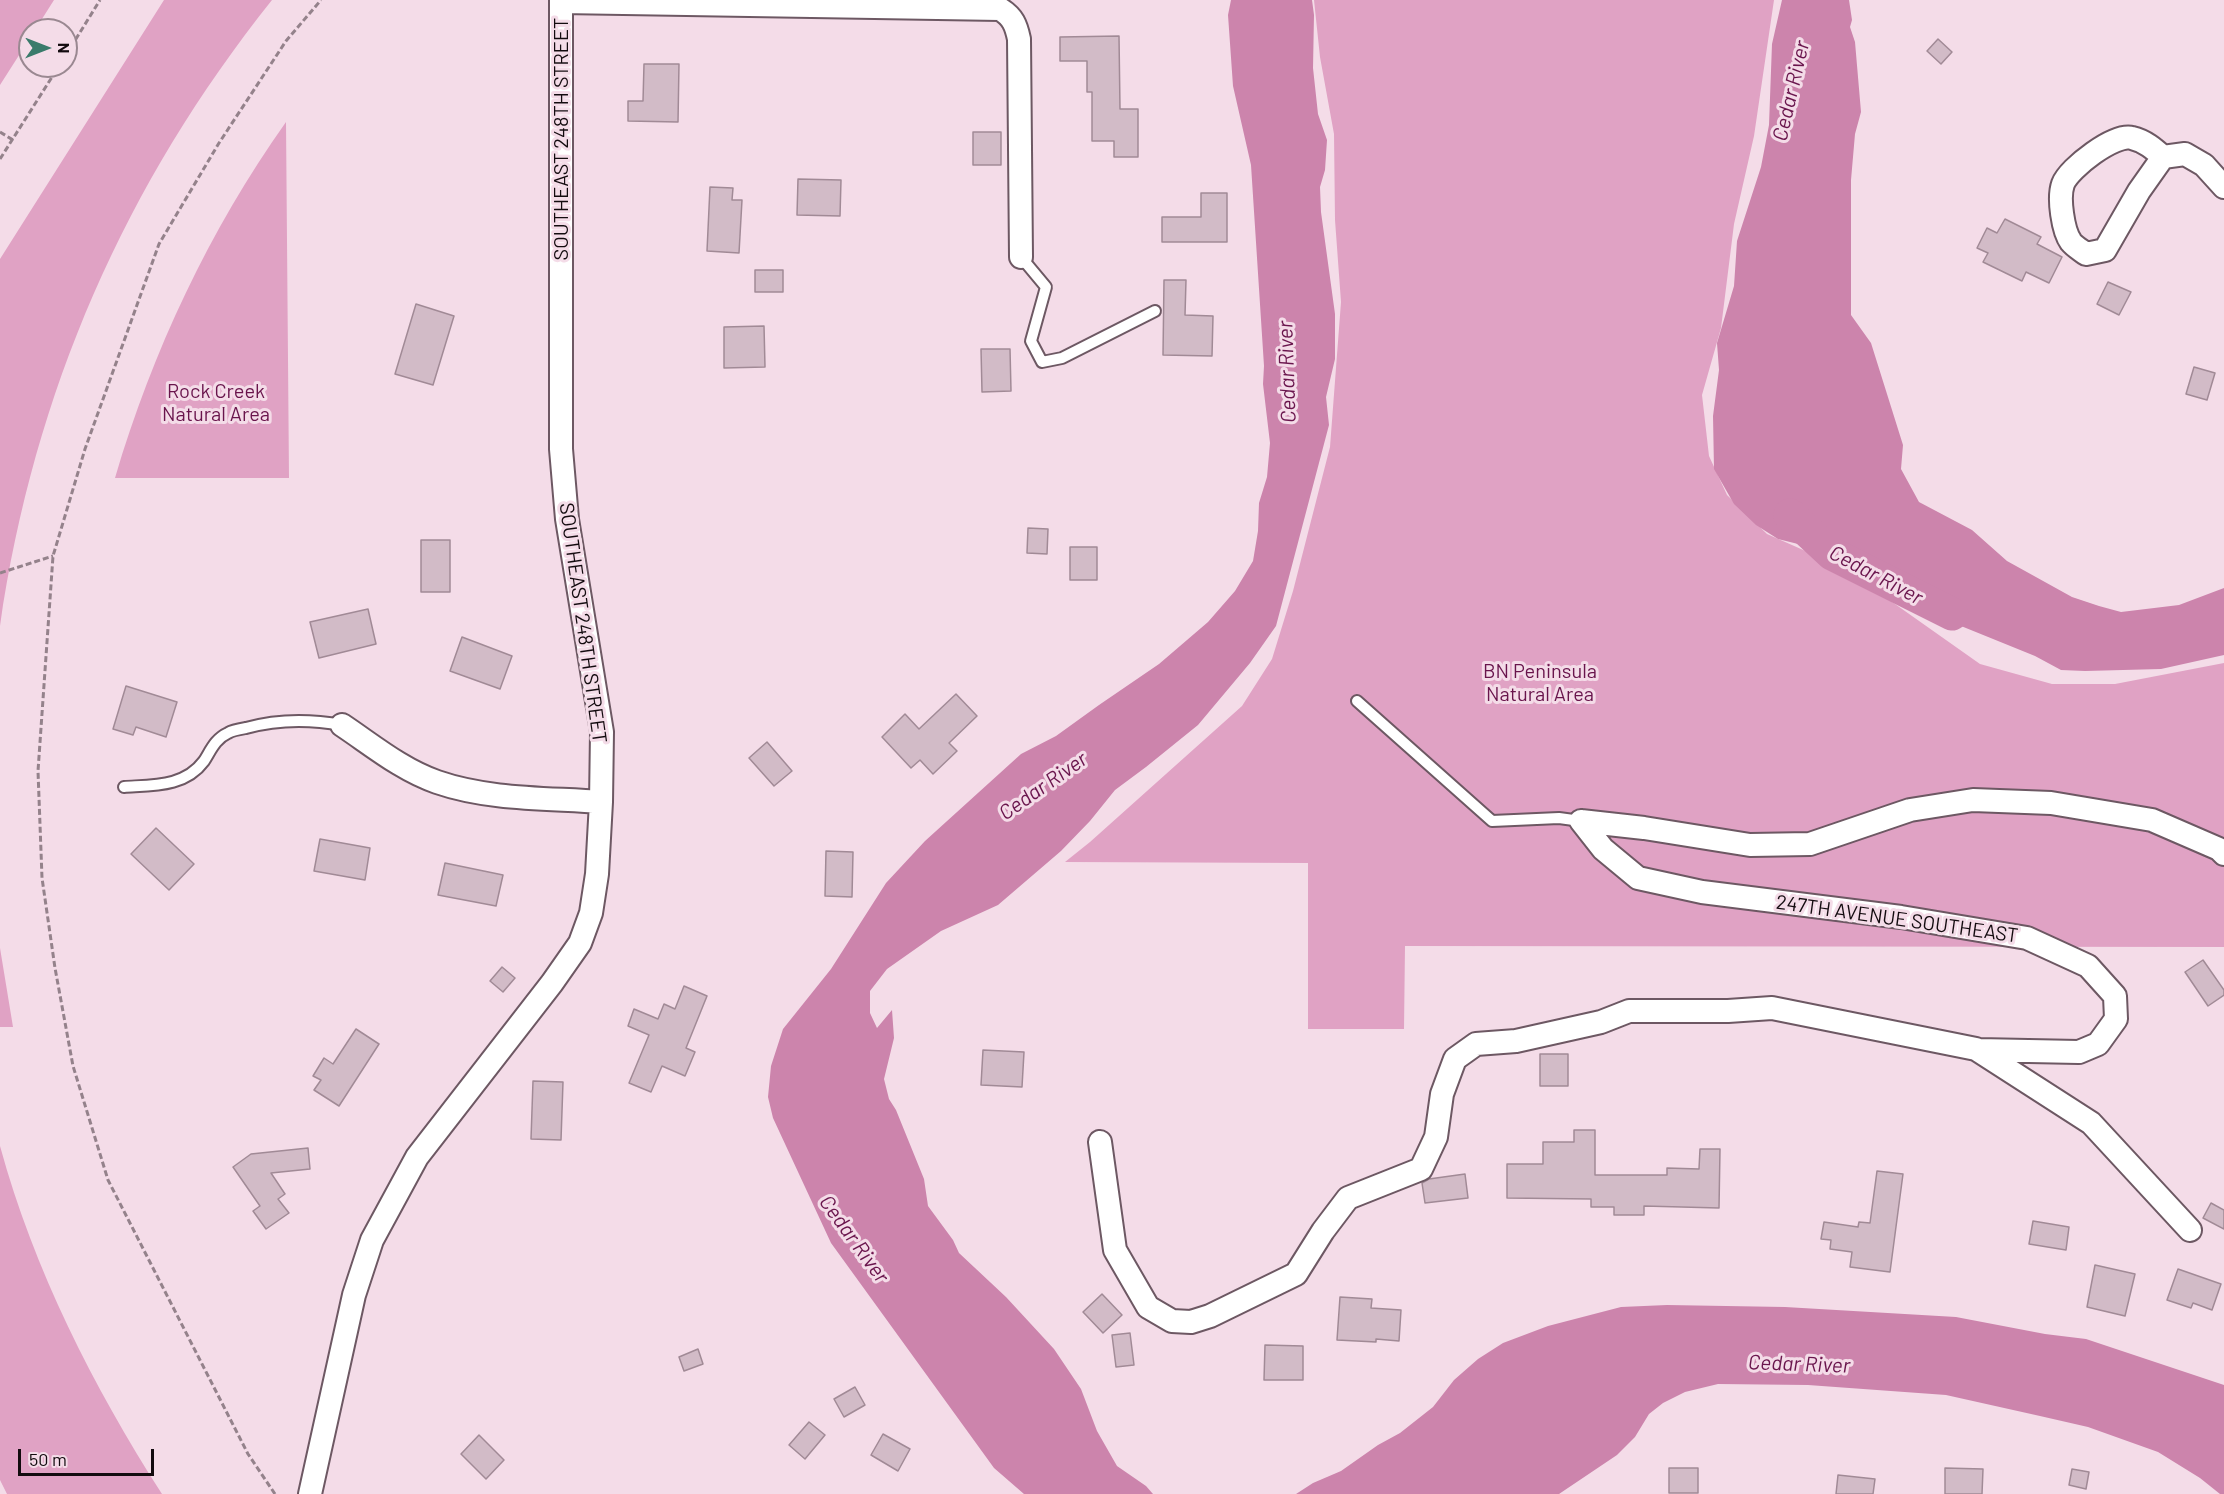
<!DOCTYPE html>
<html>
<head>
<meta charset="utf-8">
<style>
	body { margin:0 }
	#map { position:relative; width:2224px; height:1494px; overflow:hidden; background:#f4dce8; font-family:Barlow,sans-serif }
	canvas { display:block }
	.north { position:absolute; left:18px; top:18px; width:60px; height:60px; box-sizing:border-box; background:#f4dce8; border:2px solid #9a8891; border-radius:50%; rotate:90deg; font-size:16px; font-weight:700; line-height:24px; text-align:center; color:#130b0f }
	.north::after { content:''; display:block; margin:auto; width:21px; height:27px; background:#3a7b6b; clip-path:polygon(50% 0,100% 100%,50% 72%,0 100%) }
	.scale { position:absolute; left:18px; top:1449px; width:136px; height:27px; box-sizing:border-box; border:3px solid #130b0f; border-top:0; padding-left:8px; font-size:18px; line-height:21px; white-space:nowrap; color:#130b0f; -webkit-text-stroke:4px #f4dce8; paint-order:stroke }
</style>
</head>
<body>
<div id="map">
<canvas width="2224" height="1494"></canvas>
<div class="north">N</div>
<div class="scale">50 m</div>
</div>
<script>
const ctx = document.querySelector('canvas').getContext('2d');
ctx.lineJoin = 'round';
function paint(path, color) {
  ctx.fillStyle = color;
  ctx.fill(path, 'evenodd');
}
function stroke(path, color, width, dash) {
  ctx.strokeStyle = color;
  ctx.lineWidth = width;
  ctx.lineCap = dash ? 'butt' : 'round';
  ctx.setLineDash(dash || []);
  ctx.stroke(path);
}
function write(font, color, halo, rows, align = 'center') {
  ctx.font = font + ' Barlow,sans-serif';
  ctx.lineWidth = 6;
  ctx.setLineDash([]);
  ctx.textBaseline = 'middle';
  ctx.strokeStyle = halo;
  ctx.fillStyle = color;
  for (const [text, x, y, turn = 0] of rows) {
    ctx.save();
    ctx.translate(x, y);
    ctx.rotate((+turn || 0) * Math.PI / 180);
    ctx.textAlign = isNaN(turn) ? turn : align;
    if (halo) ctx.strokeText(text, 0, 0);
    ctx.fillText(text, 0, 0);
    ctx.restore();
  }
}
const green = new Path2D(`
	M0,0H54L35,30H30V38L0,85Z
	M164,0H272C125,184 34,392 0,626V259Z
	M1314,0H1774L1754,136L1734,224L1721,328L1702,395L1709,456L1727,495L1767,534L1844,568L1980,664L2052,684H2115L2224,663V947L1405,946L1404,1029H1308V863L1065,862L1090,842L1242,706L1272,659L1293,591L1330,447L1341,302L1335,220L1334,134L1320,57Z
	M286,122L289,478H115C153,350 209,231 286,122Z
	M0,948L13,1027H0Z
	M0,1146C34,1270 93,1386 162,1494H7L0,1480Z`);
const water = new Path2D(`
	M1231,0H1312L1314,15L1313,68L1318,114L1327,140L1325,170L1320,187L1321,212L1335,314V359L1326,397L1329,425L1276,626L1250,663L1198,725L1146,767L1115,790L1090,821L1061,851L998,905L941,931L887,969L870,991V1013L877,1028L892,1010L894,1038L884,1079L889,1099L896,1110L924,1179L928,1206L953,1240L959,1253L1006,1297L1054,1349L1081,1389L1097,1431L1117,1466L1146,1486L1153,1494H1024L994,1468L831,1243L773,1118L768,1097L771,1066L783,1029L831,969L886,883L925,841L1021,754L1056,736L1099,705L1159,664L1208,622L1235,591L1253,561L1258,531L1259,503L1267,477L1270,443L1263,384L1264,366L1251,165L1233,86L1228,15Z
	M1782,0H1849L1852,20L1850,27L1855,42L1861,112L1855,134L1851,180V315L1871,343L1903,445L1901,469L1919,502L1972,530L2007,561L2072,597L2099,606L2121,612L2179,605L2224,588V655L2161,669L2085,671L2061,670L2035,656L1961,626L1913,596L1895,576L1859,550L1847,547L1802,545L1778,539L1756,525L1734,504L1714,469L1713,416L1719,370L1717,343L1734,286L1737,241L1761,167L1769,125L1772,44Z
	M1667,1305L1785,1307L1956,1317L2045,1334L2086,1339L2224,1385V1494H2220L2200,1478L2158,1452L2088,1427L2040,1416L1946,1395L1808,1385L1718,1384L1685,1392L1663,1403L1649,1414L1635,1437L1617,1455L1559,1494H1296L1313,1483L1341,1471L1378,1445L1400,1433L1433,1407L1454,1380L1478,1359L1503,1343L1548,1326L1621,1307Z`);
const river = new Path2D(`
	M1790,515L1832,554L1952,614`);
const building = new Path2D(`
	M1119,36L1120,109H1138V157H1114V141H1092V92H1087V61H1060V37Z
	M1938,39L1952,52L1941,64L1927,51Z
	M644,64H679L678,122L628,121V101H643Z
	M973,132H1001V165H973Z
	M798,179L841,180L840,216L797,215Z
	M710,187L733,188L732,200H742L739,253L707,251Z
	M1201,193H1227V242H1162V217H1201Z
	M2005,219L2041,237L2037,244L2062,257L2049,283L2026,272L2022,281L1983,262L1988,253L1977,248L1987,228L1997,233Z
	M755,270H783V292H755Z
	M1164,280H1186L1185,315L1213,316L1212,356L1163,355Z
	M2108,282L2131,292L2119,315L2097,304Z
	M416,304L454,316L433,385L395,374Z
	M764,326L765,367L724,368V327Z
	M981,349H1010L1011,391L982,392Z
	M2194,367L2215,373L2207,400L2186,394Z
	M1028,528L1048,529L1047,554L1027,553Z
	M421,540H450V592H421Z
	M1070,547H1097V580H1070Z
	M368,609L376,644L319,658L310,622Z
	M462,637L512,656L500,689L450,671Z
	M126,686L177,702L166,737L136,727L133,735L113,729Z
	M956,694L977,716L949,743L957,751L933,774L920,760L911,768L882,737L905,714L919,729Z
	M767,742L792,771L774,786L749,758Z
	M156,828L194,864L169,890L131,854Z
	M320,839L370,848L365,880L314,871Z
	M826,851L853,852L852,897L825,896Z
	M445,863L503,875L496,906L438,895Z
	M2203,960L2224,990V995L2208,1006L2185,972Z
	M502,967L515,978L503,992L490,981Z
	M684,986L707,996L686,1048L695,1052L685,1076L662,1066L651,1092L629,1083L649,1035L628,1026L634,1009L658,1019L664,1004L675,1009Z
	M356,1029L379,1044L339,1106L314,1090L321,1080L313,1076L324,1058L333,1064Z
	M983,1050L1024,1052L1022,1087L981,1085Z
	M1540,1054H1568V1086H1540Z
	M533,1081L563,1082L561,1140L531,1139Z
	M1574,1130H1595V1175H1667V1168L1699,1169L1700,1149H1720L1719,1208L1644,1206V1215H1614V1207H1591V1199L1507,1198V1164H1543V1142H1574Z
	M308,1148L310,1169L271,1173L285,1194L278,1199L289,1213L266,1229L253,1211L260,1206L233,1167L251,1154Z
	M1877,1171L1903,1174L1890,1272L1850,1267L1852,1252L1830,1249L1831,1240L1821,1239L1824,1222L1858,1227L1859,1222L1870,1223Z
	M1465,1174L1468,1198L1425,1203L1422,1183L1429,1179Z
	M2211,1203L2224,1210V1229L2203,1218Z
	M2033,1221L2069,1227L2066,1250L2029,1244Z
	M2095,1265L2135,1274L2125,1316L2087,1307Z
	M2178,1269L2221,1284L2212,1310L2193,1303L2191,1308L2167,1300Z
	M1102,1294L1122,1315L1103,1333L1083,1312Z
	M1340,1297L1372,1299L1371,1308L1401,1310L1399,1341L1376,1339V1342L1337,1340Z
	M1130,1333L1134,1365L1116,1367L1112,1335Z
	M1265,1345L1303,1346V1380H1264Z
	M698,1349L703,1364L684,1371L679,1357Z
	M855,1387L865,1405L844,1417L834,1399Z
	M809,1422L825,1435L805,1459L789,1445Z
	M883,1434L910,1449L898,1471L871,1455Z
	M479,1435L504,1460L486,1479L461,1454Z
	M1669,1468H1698V1493H1669Z
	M1945,1468L1983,1469L1982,1494H1945Z
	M2072,1469L2089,1472L2086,1489L2069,1485Z
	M1838,1475L1875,1479L1873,1494H1836Z`);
const path = new Path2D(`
	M66,55L100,0
	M0,132L13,140
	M0,159L59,66
	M0,573L53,556
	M275,1494L248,1454L108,1180L73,1066L55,968L42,878L38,771L53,556L85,449L159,244L219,143L286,41L321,0`);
const service = new Path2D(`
	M1021,257L1046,287L1031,341L1042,362L1062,358L1155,311
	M1357,701L1492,821L1559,818L1581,821
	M124,787C153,785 185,787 204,761C211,750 215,739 228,733C233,730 240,729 246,728C278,719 309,719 342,725`);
const minor = new Path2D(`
	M561,2L1000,9C1013,17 1016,25 1019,39L1021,257
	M2163,157C2154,149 2145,141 2132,138C2115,133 2069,168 2063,184C2058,198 2063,231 2071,242C2075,247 2081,250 2086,254L2105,250L2139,191L2163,157L2185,154L2204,165L2224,187
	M342,725C372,745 402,770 437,782C489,800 547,798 601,802
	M1581,821L1603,849L1638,878L1702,892L1901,917L2027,938L2088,966L2115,996L2116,1019L2098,1044L2079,1052L1978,1050
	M1581,821L1644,828L1750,845L1810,844L1910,810L1973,800L2051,803L2152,820L2219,849L2224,854
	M1100,1142L1115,1250L1148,1307L1172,1321L1191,1322L1210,1316L1296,1274L1323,1231L1348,1198L1421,1169L1436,1137L1442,1094L1455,1059L1476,1044L1516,1041L1601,1022L1629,1011H1728L1772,1008L1976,1049L2091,1123L2190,1230
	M310,1494L354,1295L372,1240L417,1157L552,983L580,943L591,913L597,874L601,802L602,732L567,519L561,449V0`);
const streetNames = [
	["SOUTHEAST 248TH STREET",561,139,-90],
	["SOUTHEAST 248TH STREET",583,623,82],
	["247TH AVENUE SOUTHEAST",1897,919,8]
];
const parkNames = [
	["Rock Creek",216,391],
	["Natural Area",216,414],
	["BN Peninsula",1540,671],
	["Natural Area",1540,694]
];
const waterNames = [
	["Cedar River",1791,91,-77],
	["Cedar River",1287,372,-92],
	["Cedar River",1876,575,28],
	["Cedar River",1043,786,-35],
	["Cedar River",854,1239,54],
	["Cedar River",1799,1364,2]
];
paint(green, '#e0a2c4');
paint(water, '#cc84ac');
stroke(river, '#cc84ac', 33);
paint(building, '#d2bbc7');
stroke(building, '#a18a96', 1.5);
stroke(service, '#6d5863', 14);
stroke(minor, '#6d5863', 26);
stroke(path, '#94828b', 3, [6, 3]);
stroke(service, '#fff', 10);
stroke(minor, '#fff', 22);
write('20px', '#130b0f', '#f4dce8', streetNames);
write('20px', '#69144c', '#f4dce8', parkNames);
write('italic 21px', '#6a154d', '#f4dce8', waterNames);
</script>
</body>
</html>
